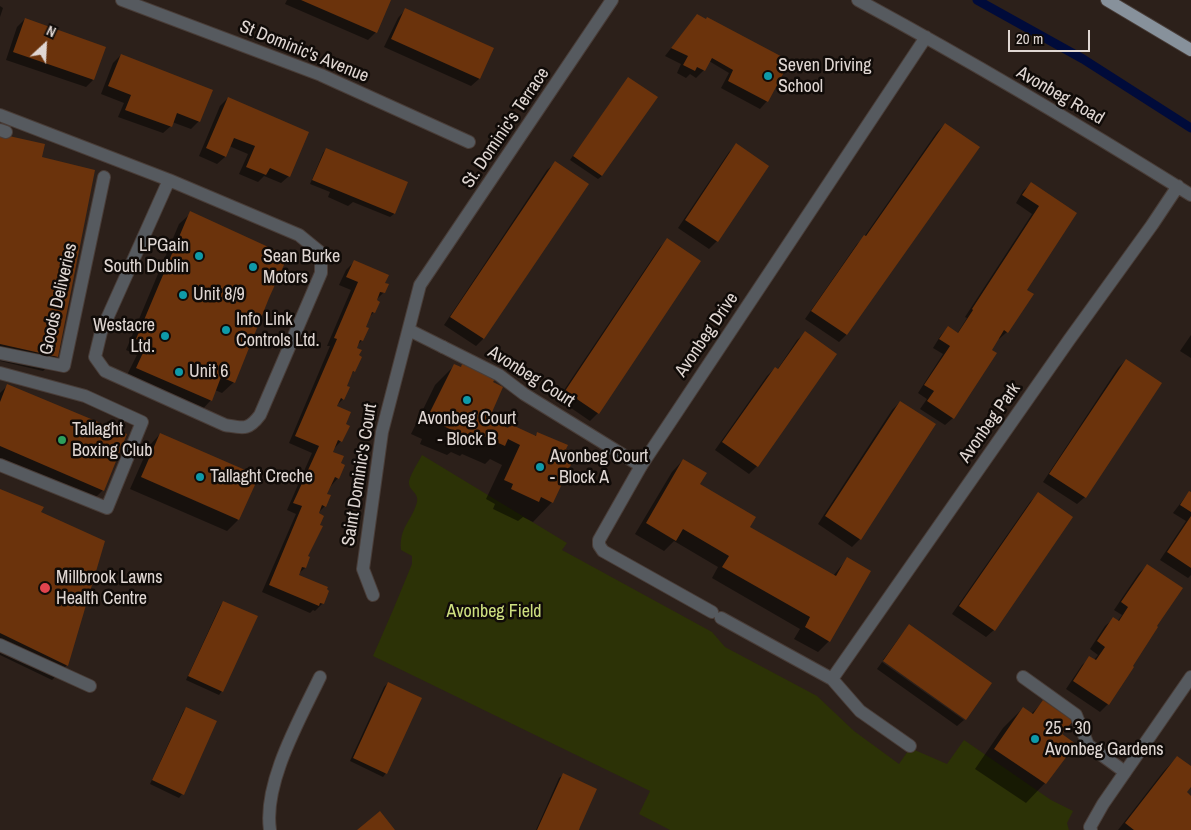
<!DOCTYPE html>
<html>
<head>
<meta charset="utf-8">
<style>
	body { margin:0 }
	#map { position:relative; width:1191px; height:830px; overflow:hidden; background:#2c201a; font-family:"Archivo Narrow",sans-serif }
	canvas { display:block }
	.north { position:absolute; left:20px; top:20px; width:50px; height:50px; -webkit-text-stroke:4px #100b08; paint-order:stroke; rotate:25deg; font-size:14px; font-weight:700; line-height:20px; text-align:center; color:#e0d7d3 }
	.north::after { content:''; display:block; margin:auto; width:18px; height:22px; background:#e0d7d3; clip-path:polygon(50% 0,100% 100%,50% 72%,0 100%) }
	.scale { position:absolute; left:1008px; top:30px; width:82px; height:22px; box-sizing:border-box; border:2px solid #e0d7d3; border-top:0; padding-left:6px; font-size:15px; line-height:18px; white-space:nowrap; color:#e0d7d3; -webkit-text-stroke:4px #100b08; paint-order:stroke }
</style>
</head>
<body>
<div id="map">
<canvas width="1191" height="830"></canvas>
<div class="north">N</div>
<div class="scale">20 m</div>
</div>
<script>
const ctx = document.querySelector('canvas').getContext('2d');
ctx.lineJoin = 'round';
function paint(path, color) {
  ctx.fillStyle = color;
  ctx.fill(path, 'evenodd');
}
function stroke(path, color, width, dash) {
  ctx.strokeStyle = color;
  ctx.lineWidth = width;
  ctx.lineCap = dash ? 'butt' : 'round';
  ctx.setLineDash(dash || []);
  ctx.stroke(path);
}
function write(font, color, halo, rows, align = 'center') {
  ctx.font = font + ' "Archivo Narrow",sans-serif';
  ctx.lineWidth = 5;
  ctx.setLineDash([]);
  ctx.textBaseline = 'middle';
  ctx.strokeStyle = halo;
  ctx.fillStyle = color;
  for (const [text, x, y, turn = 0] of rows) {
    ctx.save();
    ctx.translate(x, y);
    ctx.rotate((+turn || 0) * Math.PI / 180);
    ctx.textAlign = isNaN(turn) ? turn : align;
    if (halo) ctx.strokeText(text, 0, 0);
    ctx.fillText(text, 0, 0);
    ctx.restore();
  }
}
const green = new Path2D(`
	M422,455L567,543L562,550L712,632L725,647L817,696L854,731L899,764L910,748L947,764L964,740L1051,800L1073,811L1067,823L1069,830H670L639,814L650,791L373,656L393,610L412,564V556L401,550C399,527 412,521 417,502C419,493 410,491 409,484C408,478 419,461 422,455Z`);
const shadow = new Path2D(`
	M287,0H389L376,32L368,40L285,4Z
	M0,6L3,8L0,17Z
	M405,10L492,49L479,79L471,86L384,47L398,18Z
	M25,19L93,80L86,87L6,60L17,27Z
	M690,24L767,101L760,109L721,88L729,73L709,61L704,70L696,78L690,74L686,78L677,73L681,64L665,56Z
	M121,55L199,121L191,129L172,122L171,126L163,133L118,117L124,103L101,94L113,63Z
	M228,98L289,176L281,183L264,176L258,182L239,174L248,154L229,146L225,157L217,164L199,156L220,106Z
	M600,118L602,176L598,179L570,160Z
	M945,124L979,148L846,335L839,342L805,319L857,244L864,237L937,132Z
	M0,135L40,158L57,357L43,371L0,361Z
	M736,145L768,166L717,241L709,249L678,228L729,152Z
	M326,149L406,182L394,214L390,217L353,202L348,206L328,197L330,192L310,184L323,153Z
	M555,163L587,184L483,339L476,346L444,325L547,170Z
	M1031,184L1076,213L1025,290L1007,332L999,339L998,338L953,418L945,425L920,409L927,399L918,393L943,354L933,348L941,335L948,328L957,334L967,318L965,317L1032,214L1016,203L1023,191Z
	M191,213L268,297L234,382L222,393L215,390L211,400L200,412L125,379L137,355L126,350L179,224Z
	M667,240L700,261L598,413L590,421L558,399L660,247Z
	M354,262L383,283L384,292L375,301L374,312L368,318L362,340L356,347L354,371L349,376L343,399L337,405L344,425L341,441L331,452L339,463L338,478L331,486L326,494L325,506L317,514L306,556L309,558L305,568L297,575L323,603L315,611L313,610L310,613L262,592L296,514L287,510L312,453L289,443L330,346H327L351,290L339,285L346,270Z
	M805,333L835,354L757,466L749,474L715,450L767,376L775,368L777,370L797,340Z
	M1191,335V358L1180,351Z
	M1126,360L1085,497L1077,504L1043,482L1118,368Z
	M455,365L487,420L507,429L534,437L538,433L552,502L533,522L523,517L518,521L493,509L495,504L486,499L502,465L490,459L485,464L462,454L460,456L451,452L447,455L420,444L422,439L411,434L435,385Z
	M7,386L103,490L92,501L0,462V393Z
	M900,402L860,539L852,547L818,524L892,410Z
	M160,434L238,520L227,531L130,489L149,446Z
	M683,460L699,485L749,527L833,576L847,559L829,641L818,652L794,639L800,629L712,578L718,567L674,541L664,551L635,534L672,472Z
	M0,490L40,513L67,665L52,680L0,655Z
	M1189,492L1191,493V575L1188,578L1160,560L1186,521L1173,513Z
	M1038,494L994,630L986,637L952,614L1030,502Z
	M1147,566L1155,626L1108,704L1100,712L1066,689L1082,665L1090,658L1094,660L1098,655L1090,649L1105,626L1113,619L1117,622L1122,615L1114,610L1139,573Z
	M223,602L222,691L219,695L186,680L220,606Z
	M909,626L965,718L883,660L902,634Z
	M882,662L964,720L957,726L877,669Z
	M388,683L386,773L383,777L350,761L384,687Z
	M1043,702L1061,735L1074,744L1045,783L1026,803L975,769L1003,728L1023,708L1031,714Z
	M186,708L182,794L179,798L150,784L183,712Z
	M1177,757L1191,768V785L1185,793L1191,797V830H1118L1163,772Z
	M563,775L577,830H536L559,778Z`);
const stream = new Path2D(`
	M977,0L1083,59L1191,128`);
const building = new Path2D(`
	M301,0H391L377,33Z
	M405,8L494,48L480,79L391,39Z
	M697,14L706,19L707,17L790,61L768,102L728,81L733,70L712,58L705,71L697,67L695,71L683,65L688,56L671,48Z
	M25,18L106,47L94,80L13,52Z
	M121,54L213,90L200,122L177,113L172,127L125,110L131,95L108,86Z
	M628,77L658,97L602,176L573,156Z
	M228,97L309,132L290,177L270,168L266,175L246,167L255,146L234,138L226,157L206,148Z
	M945,123L980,147L847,335L811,311L864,235L866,236Z
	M0,134L45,144L42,157L95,170L58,357L0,344Z
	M736,143L769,166L718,242L685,220Z
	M326,148L408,182L395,214L312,180Z
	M555,161L589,184L484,339L450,317Z
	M1031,182L1077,213L1027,290L1034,294L1008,333L1004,330L992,350L997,353L954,419L927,401L934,391L924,385L950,346L939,339L948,326L958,333L973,310L972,309L1039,206L1022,195Z
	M190,211L288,256L269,298L235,383L221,377L212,401L136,368L147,344L136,339Z
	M667,238L701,261L599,414L565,391Z
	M354,260L389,275L385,283L389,284L385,293L380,292L377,300L380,302L375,313L372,312L366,327L369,328L363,341L360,340L357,348L362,350L359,355L362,357L355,372L353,371L347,386L350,387L344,400L341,398L337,406L351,412L346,424L350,426L342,442L338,440L333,452L344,456L341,463L345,465L339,479L335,477L327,494L331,495L326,507L322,505L319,513L324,516L320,525L323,526L308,556L310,557L306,568L302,567L299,575L328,587L327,589L329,591L324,604L320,603L319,606L269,585L302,506L293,503L319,446L295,436L337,339L334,338L358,282L346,277Z
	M805,331L837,354L758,467L722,442L775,367L778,369Z
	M1126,359L1162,383L1086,498L1049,474Z
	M454,364L461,367L462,364L495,379L493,382L503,387L489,419L508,428L510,424L536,436L537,432L568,445L566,449L576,454L553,503L541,497L539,502L511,489L513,484L504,480L520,445L508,439L505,446L481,435L480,437L470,432L467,437L439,424L441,419L429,414Z
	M7,384L127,434L104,491L0,446V402Z
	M900,401L936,424L861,540L825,516Z
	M160,433L259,476L239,520L141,477Z
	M683,459L707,473L700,484L756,517L750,527L836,576L847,557L871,571L830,642L805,627L810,617L722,567L729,556L683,529L676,541L646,523Z
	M0,489L44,507L41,512L105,541L68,666L0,633Z
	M1189,491L1191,492V512L1180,505Z
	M1038,492L1073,517L995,631L959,606Z
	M1191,516V568L1167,552Z
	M1147,564L1183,588L1157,626L1158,627L1133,666L1134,667L1109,705L1073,681L1089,656L1096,660L1105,647L1097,641L1113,617L1119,621L1128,607L1121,602Z
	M223,601L258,616L223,692L188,676Z
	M909,624L992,683L966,720L883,661Z
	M388,682L422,698L387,774L353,758Z
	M1043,700L1073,721L1062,734L1076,744L1046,784L994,749L1023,707L1033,714Z
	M186,707L217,721L184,795L152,780Z
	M1177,756L1191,766V787L1187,792L1191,796V830H1134L1125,823Z
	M563,773L597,789L580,827L579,830H537Z
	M380,811L395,830H357Z`);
const service = new Path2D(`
	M0,115L169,180L299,235L321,253V273L260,415C248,431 243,428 225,425L105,371L95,357L101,332L169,180
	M0,130L6,132
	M443,347L499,375L524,394L641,466
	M0,353L64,366L104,177
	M0,373L85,396L142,422L107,508L0,465
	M0,645L90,686
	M1023,677L1076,715L1088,745L1125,772`);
const minor = new Path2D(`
	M122,0L321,75L469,142
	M858,0C971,61 1082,127 1191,195
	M409,330L443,347
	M373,595L363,569L382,432L420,285L612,0
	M712,612L603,551L599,545V540L641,466L926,37
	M721,618L832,679L860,711L910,746
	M832,679L1069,340L1152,225L1178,186
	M270,830C263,783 300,719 320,677
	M1091,830L1090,827L1103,804L1191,677`);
const primary = new Path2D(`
	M1107,0L1191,50`);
const markers = [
	[768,76,5,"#0f9aa8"],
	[199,256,5,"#0f9aa8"],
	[253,267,5,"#0f9aa8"],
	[183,295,5,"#0f9aa8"],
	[226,330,5,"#0f9aa8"],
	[165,336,5,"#0f9aa8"],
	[179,372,5,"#0f9aa8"],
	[467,400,5,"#0f9aa8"],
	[62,440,5,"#2e9e5b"],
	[540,467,5,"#0f9aa8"],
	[200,477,5,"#0f9aa8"],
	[45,588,6,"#e0444e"],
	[1035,739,5,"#0f9aa8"]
];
const streetNames = [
	["St Dominic's Avenue",304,52,22],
	["Avonbeg Road",1060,96,30],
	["St. Dominic's Terrace",506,128,-56],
	["Goods Deliveries",59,299,-77],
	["Avonbeg Drive",707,335,-56],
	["Avonbeg Court",531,377,32],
	["Avonbeg Park",990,423,-55],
	["Saint Dominic's Court",360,475,-81]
];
const poiNames = [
	["Seven Driving",778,66],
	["School",778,87],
	["LPGain",189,246,"right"],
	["South Dublin",189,267,"right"],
	["Sean Burke",263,257],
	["Motors",263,278],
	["Unit 8/9",193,295],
	["Info Link",236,320],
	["Controls Ltd.",236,341],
	["Westacre",155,326,"right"],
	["Ltd.",155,347,"right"],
	["Unit 6",189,372],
	["Avonbeg Court",467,419,"center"],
	["- Block B",467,440,"center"],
	["Tallaght",72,430],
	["Boxing Club",72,451],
	["Avonbeg Court",550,457],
	["- Block A",550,478],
	["Tallaght Creche",210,477],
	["Millbrook Lawns",56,578],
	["Health Centre",56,599],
	["25 - 30",1045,729],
	["Avonbeg Gardens",1045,750]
];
const parkNames = [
	["Avonbeg Field",494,612]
];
paint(green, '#2c3206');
paint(shadow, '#0007');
stroke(stream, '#000b3a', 9);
paint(building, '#6b330c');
stroke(service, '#493d38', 14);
stroke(minor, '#493d38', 14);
stroke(primary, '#493d38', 14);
stroke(service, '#565a5f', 12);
stroke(minor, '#565a5f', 12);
stroke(primary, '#87919b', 12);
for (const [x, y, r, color] of markers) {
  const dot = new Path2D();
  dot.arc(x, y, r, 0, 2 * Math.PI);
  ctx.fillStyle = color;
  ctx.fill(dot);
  stroke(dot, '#100b08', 2);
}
write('18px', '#e0d7d3', '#100b08', streetNames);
write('18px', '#e0d7d3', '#100b08', poiNames, 'left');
write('18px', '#cfe080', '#100b08', parkNames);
</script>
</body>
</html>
